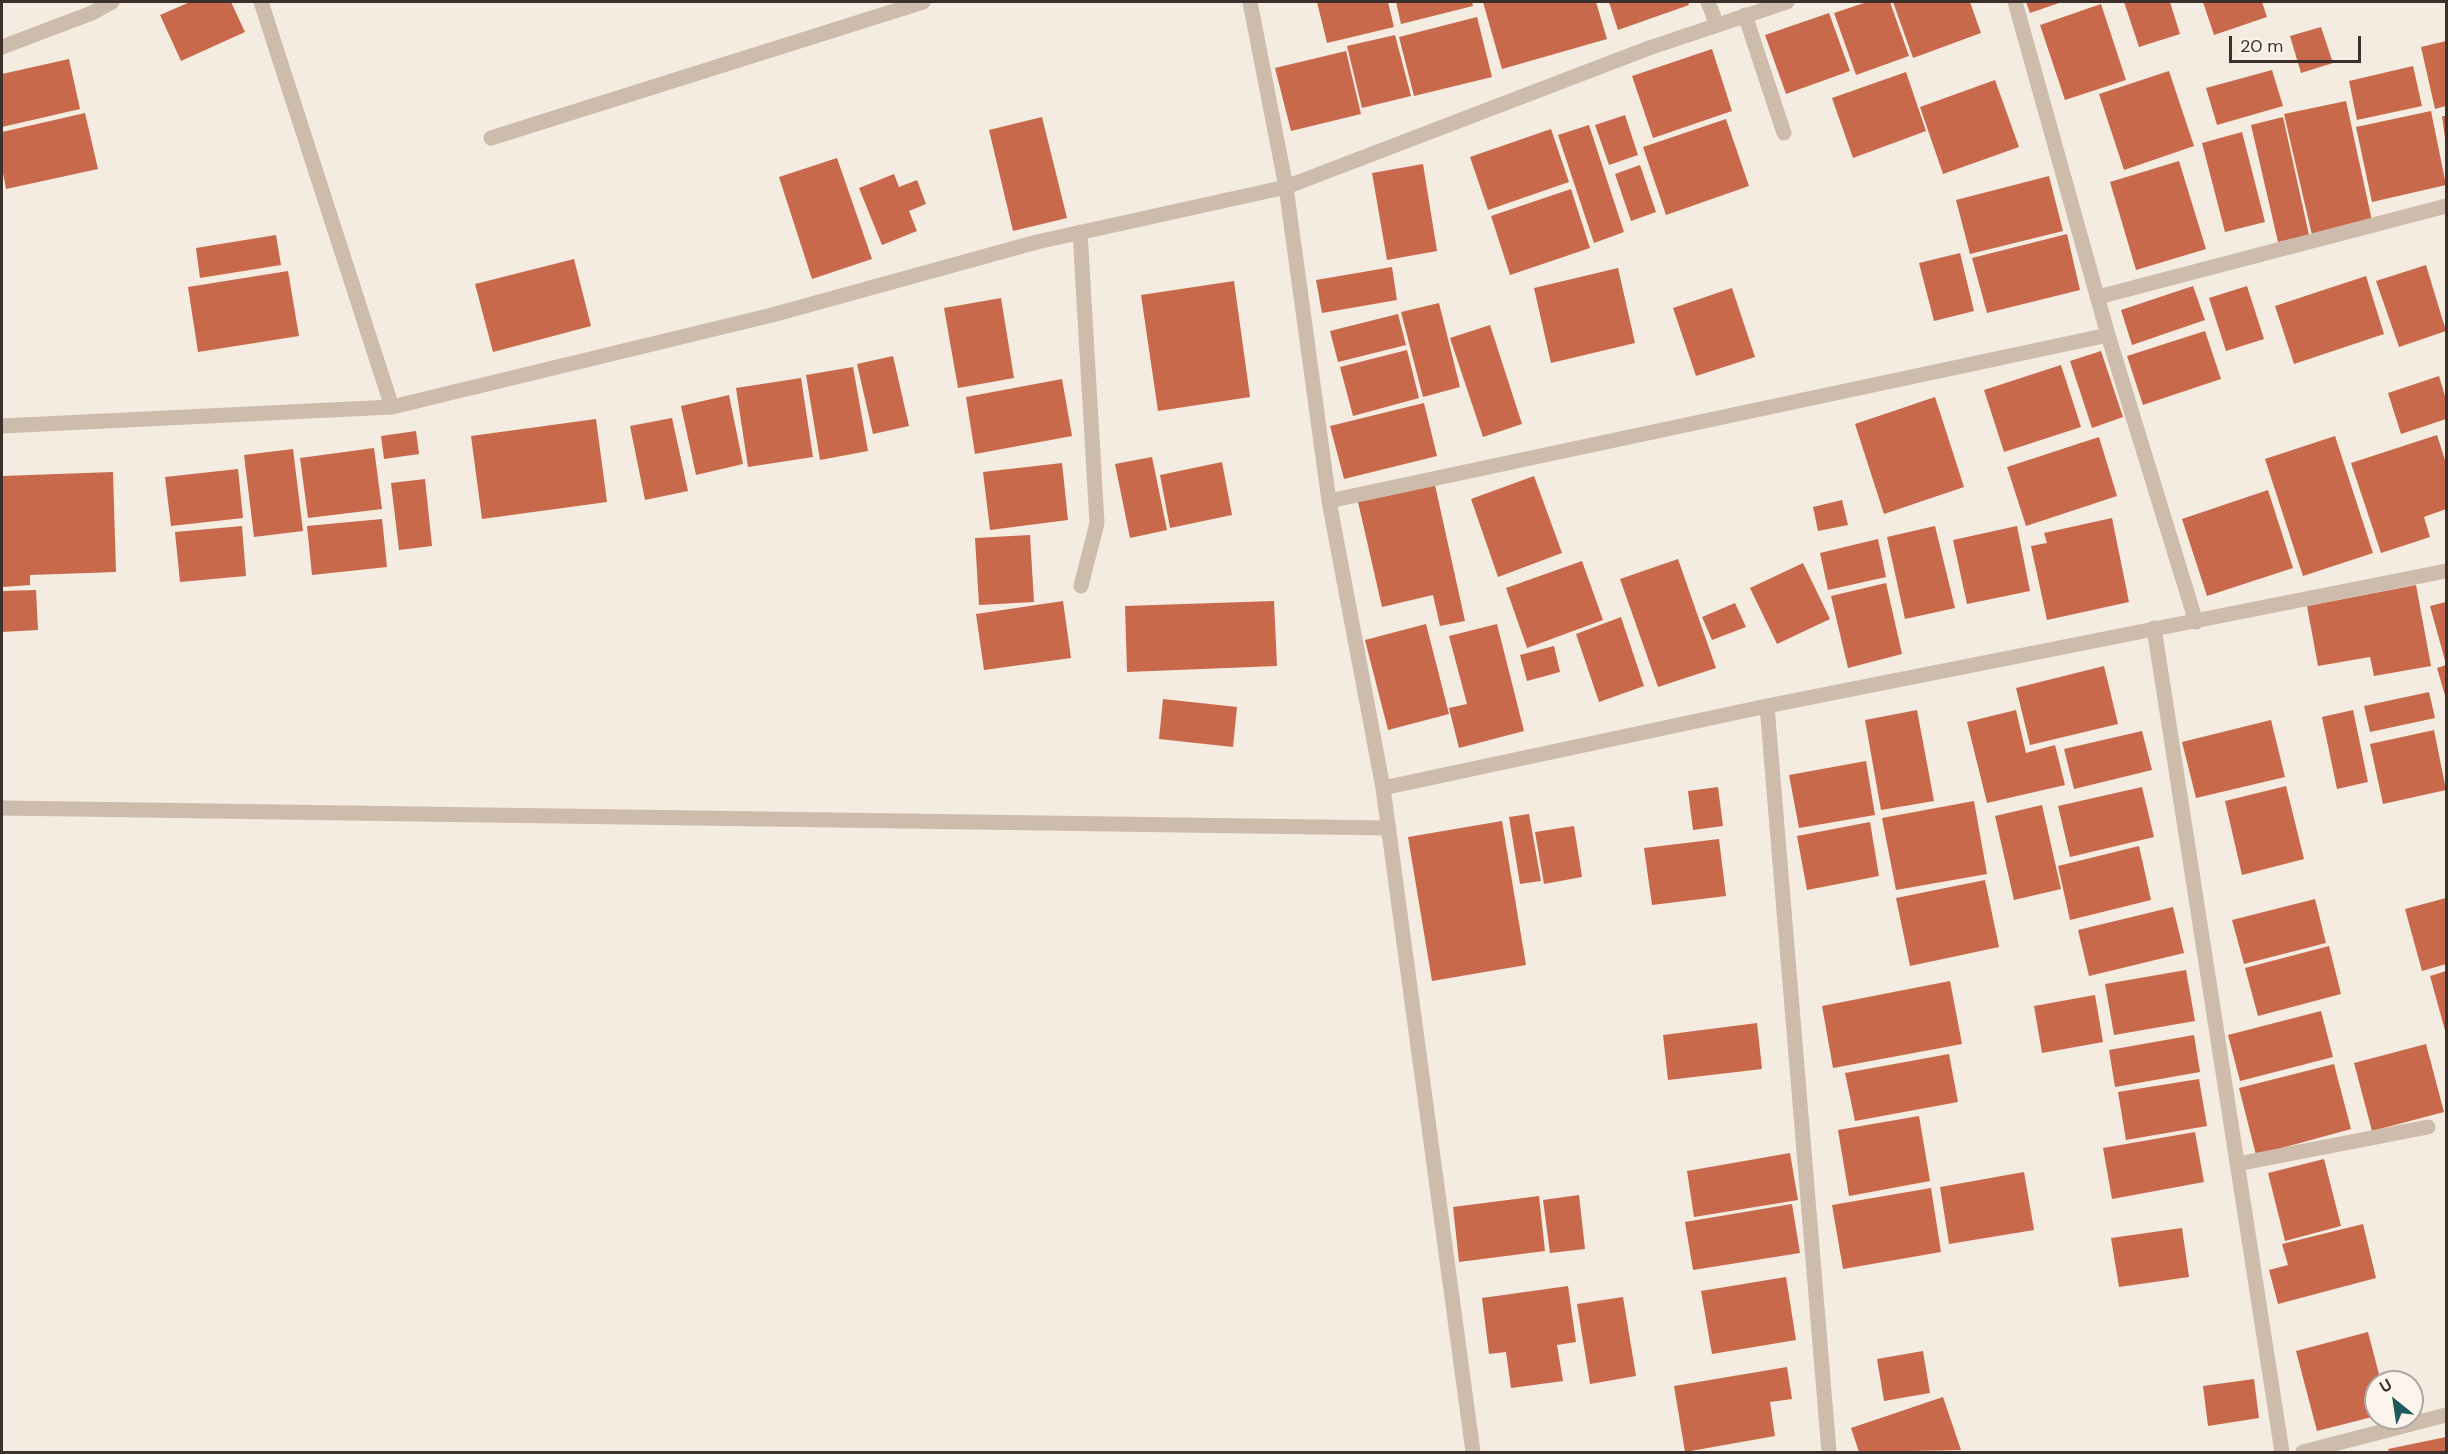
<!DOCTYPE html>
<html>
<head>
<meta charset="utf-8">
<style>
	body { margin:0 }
	#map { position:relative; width:2448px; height:1454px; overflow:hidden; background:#f4ebe1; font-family:"DM Sans",sans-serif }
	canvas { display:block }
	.frame { position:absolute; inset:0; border:3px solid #3b302b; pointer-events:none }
	.north { position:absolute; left:2364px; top:1370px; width:60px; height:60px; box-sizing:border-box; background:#fbf5ee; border:2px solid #aea6a0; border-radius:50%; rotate:330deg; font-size:16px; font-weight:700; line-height:24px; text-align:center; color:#3b302b }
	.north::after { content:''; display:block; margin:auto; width:21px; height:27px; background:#1f5a5e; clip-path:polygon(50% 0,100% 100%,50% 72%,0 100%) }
	.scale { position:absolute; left:2229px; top:36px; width:132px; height:27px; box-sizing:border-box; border:3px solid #3b302b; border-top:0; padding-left:8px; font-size:18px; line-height:21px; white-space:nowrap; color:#3b302b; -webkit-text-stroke:4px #fbf5ee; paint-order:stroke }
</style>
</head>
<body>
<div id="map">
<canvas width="2448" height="1454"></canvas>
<div class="frame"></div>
<div class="north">U</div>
<div class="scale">20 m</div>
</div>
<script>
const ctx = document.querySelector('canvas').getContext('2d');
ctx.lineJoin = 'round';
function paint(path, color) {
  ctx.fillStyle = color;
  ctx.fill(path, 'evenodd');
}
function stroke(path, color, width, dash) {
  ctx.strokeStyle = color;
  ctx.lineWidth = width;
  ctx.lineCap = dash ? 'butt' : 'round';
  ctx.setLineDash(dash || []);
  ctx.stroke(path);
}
const building = new Path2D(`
	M190,2H231L245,32L181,61L160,15Z
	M1317,2H1388L1394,27L1327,43Z
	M1396,2H1472L1473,6L1401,24Z
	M1483,2H1596L1607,39L1502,69Z
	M1609,2H1688L1689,5L1618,30Z
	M1867,2H1890L1909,56L1856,75L1834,13Z
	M1893,2H1970L1981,33L1913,58Z
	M2026,2H2062L2030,13Z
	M2124,2H2170L2180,34L2139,47Z
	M2203,2H2262L2267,17L2214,35Z
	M2101,4L2126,80L2065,100L2040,25Z
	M1829,13L1850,71L1786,94L1765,35Z
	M1477,17L1492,77L1414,96L1399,37Z
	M2321,27L2333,63L2301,73L2290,36Z
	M1395,35L1411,96L1362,108L1347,46Z
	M2446,41V106L2435,109L2421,47Z
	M1712,49L1732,111L1653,138L1632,76Z
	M1346,51L1361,114L1291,131L1275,68Z
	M69,59L80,109L2,127V74Z
	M2413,66L2422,106L2357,120L2349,81Z
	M2272,70L2283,106L2217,125L2206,88Z
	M2169,71L2194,146L2124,170L2099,94Z
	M1906,72L1926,131L1853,158L1832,98Z
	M1995,80L2019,147L1943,174L1920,107Z
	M2346,101L2372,221L2312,235L2284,114Z
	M2431,111L2446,185L2372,202L2356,127Z
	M85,113L98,169L6,189L2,168V132Z
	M1625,115L1638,155L1609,165L1595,125Z
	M2442,116H2446V138H2445Z
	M1042,117L1067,218L1013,231L989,130Z
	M2283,117L2309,235L2278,242L2251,125Z
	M1726,119L1749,186L1666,215L1643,147Z
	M1589,125L1624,232L1594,243L1558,135Z
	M1551,129L1569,182L1488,210L1470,157Z
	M2242,132L2265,222L2225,232L2202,143Z
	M837,158L872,259L812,279L779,177Z
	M2179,161L2206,249L2136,270L2110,182Z
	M1423,164L1437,251L1387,260L1372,173Z
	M1640,165L1656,212L1631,221L1615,174Z
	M894,174L899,187L917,180L926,204L909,211L917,231L882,245L859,188Z
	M2049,176L2063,231L1970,254L1956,200Z
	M1571,189L1590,248L1510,275L1491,216Z
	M2067,234L2080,290L1987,313L1972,258Z
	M276,235L281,265L200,278L196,248Z
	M1960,253L1974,311L1934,321L1919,263Z
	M574,259L591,326L493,352L475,284Z
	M2426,265L2446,331L2399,347L2376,281Z
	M1392,267L1397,300L1322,313L1316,280Z
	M1618,268L1635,343L1551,363L1534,288Z
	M288,271L299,336L198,352L188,287Z
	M2366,276L2384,334L2294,364L2275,306Z
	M1234,281L1250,397L1158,411L1141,295Z
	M2193,286L2205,320L2132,345L2121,310Z
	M2247,286L2264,339L2226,351L2209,298Z
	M1732,288L1755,357L1696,376L1673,308Z
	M1001,298L1014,378L958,388L944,308Z
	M1439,303L1460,387L1423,397L1401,312Z
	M1398,314L1406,345L1338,362L1330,331Z
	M1490,325L1522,424L1483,437L1450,338Z
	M2205,331L2221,379L2143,405L2127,356Z
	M1407,350L1419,398L1353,416L1340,367Z
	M2101,351L2123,417L2092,428L2070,361Z
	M893,356L909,426L873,434L857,364Z
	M2061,365L2081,427L2004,452L1984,390Z
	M853,367L868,451L820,460L806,375Z
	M2439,376L2446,399V419L2401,434L2388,393Z
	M801,378L813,457L748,467L736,388Z
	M1062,379L1072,436L975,454L966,397Z
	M729,395L743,464L696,475L681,406Z
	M1935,397L1964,487L1884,514L1855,424Z
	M1424,403L1437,456L1344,479L1330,426Z
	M672,418L688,491L645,500L630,426Z
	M596,419L607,502L482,519L471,436Z
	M416,431L419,454L384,459L381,436Z
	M2437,435L2446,463V509L2424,517L2430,537L2381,553L2351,463Z
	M2335,436L2373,553L2303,576L2265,459Z
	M2099,437L2117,496L2026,526L2007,467Z
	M374,448L382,509L308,518L300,458Z
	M293,449L303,531L254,537L244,455Z
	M1152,457L1167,530L1130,538L1115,464Z
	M1222,462L1232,515L1170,528L1160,475Z
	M1062,463L1068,520L990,530L983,472Z
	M238,469L243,518L171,526L165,477Z
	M113,472L116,572L30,575V585L3,587L2,476Z
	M1534,476L1562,553L1498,577L1471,499Z
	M425,479L432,546L399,550L391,483Z
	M1435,485L1465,621L1440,626L1433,595L1382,607L1358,502Z
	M2268,490L2293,568L2207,596L2182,519Z
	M1842,500L1848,525L1818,531L1813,507Z
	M2112,518L2129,602L2047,620L2031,546L2047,543L2044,533Z
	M382,519L387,567L312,575L307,526Z
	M242,526L246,576L180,582L175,532Z
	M1935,526L1955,608L1905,619L1887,537Z
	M2017,526L2030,591L1967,604L1953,540Z
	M1030,535L1034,602L979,605L975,538Z
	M1878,539L1886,577L1828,590L1820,553Z
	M1678,559L1716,668L1658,687L1620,579Z
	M1582,561L1603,620L1527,648L1506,588Z
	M1803,563L1830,619L1777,644L1750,588Z
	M1886,583L1902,654L1848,668L1831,596Z
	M2416,585L2431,666L2374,676L2370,657L2318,666L2307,606Z
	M36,590L38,630L2,632V591Z
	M1063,601L1071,658L984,670L976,614Z
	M1274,601L1277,666L1127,672L1125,606Z
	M2446,602V664L2430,606Z
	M1735,603L1746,627L1712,640L1702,617Z
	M1621,617L1644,686L1599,702L1576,634Z
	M1426,624L1449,714L1388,730L1365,640Z
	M1497,624L1524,731L1459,748L1449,708L1467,704L1449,636Z
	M1554,646L1560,672L1527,681L1520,655Z
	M2446,665V699L2437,668Z
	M2104,666L2118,724L2030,745L2016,688Z
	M2429,692L2435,718L2370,732L2364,706Z
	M1163,699L1237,707L1233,747L1159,739Z
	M1917,710L1934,801L1881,810L1865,720Z
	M2016,710L2026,753L2055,745L2065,785L1987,803L1967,722Z
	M2353,710L2368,782L2337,789L2322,717Z
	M2271,720L2285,777L2196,798L2182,742Z
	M2434,730L2446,790L2383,804L2370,744Z
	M2142,731L2152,770L2074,789L2064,749Z
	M1866,761L1875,815L1799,828L1789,775Z
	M2286,786L2304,859L2242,875L2225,801Z
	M1718,787L1723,826L1693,830L1688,791Z
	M2142,787L2154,837L2070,857L2058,806Z
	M1974,801L1987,874L1896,890L1882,818Z
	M2042,805L2061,889L2014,900L1995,816Z
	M1529,814L1541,881L1520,884L1509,817Z
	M1502,821L1526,965L1432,981L1408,837Z
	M1870,822L1879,876L1807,890L1797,836Z
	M1574,826L1582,877L1544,884L1535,832Z
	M1719,839L1726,896L1652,905L1644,848Z
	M2139,846L2151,900L2070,920L2058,866Z
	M1985,880L1999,947L1910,966L1896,898Z
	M2446,898V964L2422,971L2405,909Z
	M2315,899L2326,943L2244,964L2232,920Z
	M2173,907L2184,953L2089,976L2078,930Z
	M2329,946L2341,994L2258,1016L2245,968Z
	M2186,970L2195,1021L2114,1035L2105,984Z
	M2446,971V1034L2430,976Z
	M1950,981L1962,1044L1833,1068L1822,1006Z
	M2095,995L2103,1042L2042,1053L2034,1006Z
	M2321,1011L2333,1057L2240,1081L2228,1035Z
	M1757,1023L1762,1069L1668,1080L1663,1035Z
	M2194,1035L2200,1072L2115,1087L2109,1050Z
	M2426,1044L2444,1112L2372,1131L2354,1063Z
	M1949,1054L1958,1102L1855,1121L1845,1073Z
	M2334,1064L2351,1129L2256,1155L2239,1088Z
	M2199,1079L2207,1126L2126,1140L2118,1092Z
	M1919,1116L1930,1181L1849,1196L1838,1130Z
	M2195,1132L2204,1182L2112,1199L2103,1148Z
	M1790,1153L1798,1200L1694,1217L1687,1171Z
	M2324,1159L2341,1226L2285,1241L2268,1173Z
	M2024,1172L2034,1230L1949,1244L1940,1187Z
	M1931,1188L1941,1252L1843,1269L1832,1205Z
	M1579,1195L1585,1249L1550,1253L1543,1200Z
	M1539,1196L1545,1251L1459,1262L1453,1207Z
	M1792,1204L1800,1253L1693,1270L1685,1222Z
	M2363,1224L2376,1278L2278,1304L2269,1270L2288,1265L2282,1244Z
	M2182,1228L2189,1277L2119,1287L2111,1238Z
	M1786,1277L1796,1340L1712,1354L1701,1291Z
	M1568,1286L1576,1342L1557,1345L1563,1381L1511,1388L1506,1352L1489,1354L1482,1298Z
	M1623,1297L1636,1376L1590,1384L1577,1304Z
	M2368,1332L2381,1382H2376V1416L2317,1431L2296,1351Z
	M1923,1351L1930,1393L1884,1401L1877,1359Z
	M1787,1367L1792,1399L1770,1402L1775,1436L1685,1452L1674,1386Z
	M2254,1379L2259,1418L2208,1426L2203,1386Z
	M1943,1397L1961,1450L1859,1452L1851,1428Z
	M2446,1437V1452H2389L2388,1449Z`);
const minor = new Path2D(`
	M261,2L392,407
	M1250,2L1286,187L1329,501L1383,788L1473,1452
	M1708,2L1717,25
	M2015,2L2108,335L2196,622
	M1745,15L1784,133
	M2,47L92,13L112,2
	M491,138L923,2
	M1080,232L1097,523L1081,586
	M2098,297L2446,206
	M2,426L392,407L772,315L1037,242L1286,187L1649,48L1787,2
	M1329,501L2108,335
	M2154,628L2282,1452
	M1767,706L1829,1452
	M1383,788L1767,706L2446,571
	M2,808L1389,828
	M2237,1164L2428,1127
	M2303,1452L2446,1415`);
paint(building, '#c8694b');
stroke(minor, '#cdbbac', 15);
</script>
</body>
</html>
